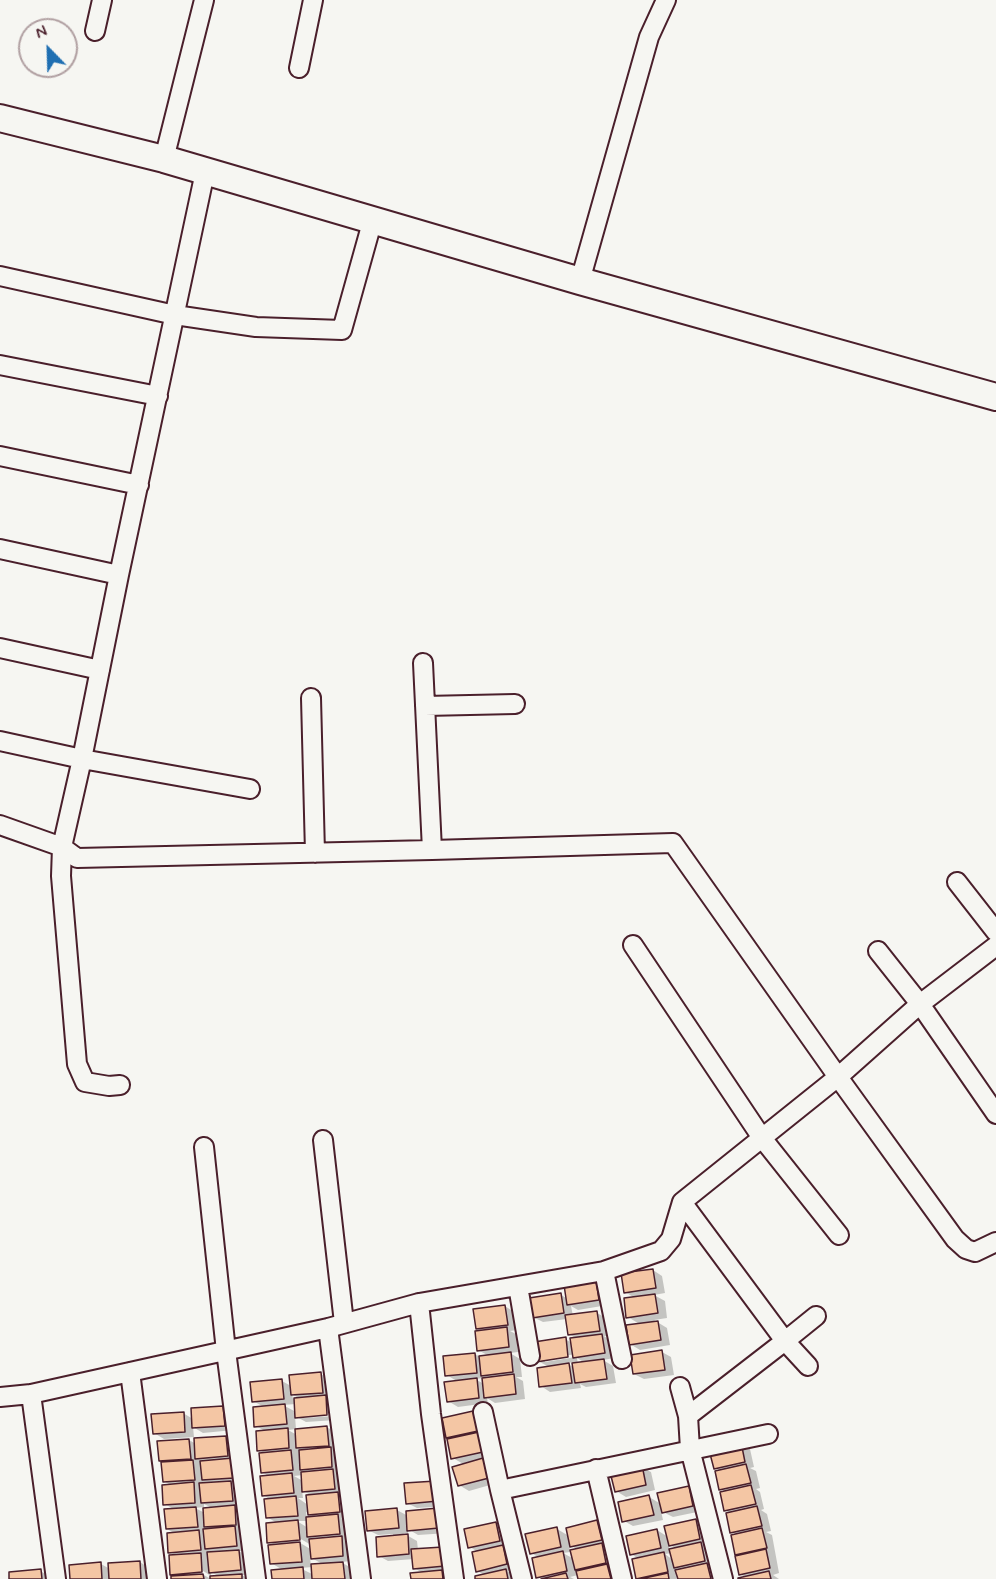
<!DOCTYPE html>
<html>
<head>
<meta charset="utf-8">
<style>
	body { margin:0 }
	#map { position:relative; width:996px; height:1579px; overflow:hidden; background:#f6f6f2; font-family:Mynerve,sans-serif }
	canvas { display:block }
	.north { position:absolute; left:18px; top:18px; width:60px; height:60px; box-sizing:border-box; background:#f6f6f2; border:2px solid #b1a0a2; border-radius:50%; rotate:337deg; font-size:16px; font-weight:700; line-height:24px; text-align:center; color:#4a1f2b }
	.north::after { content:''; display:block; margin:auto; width:21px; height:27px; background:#1f6fb2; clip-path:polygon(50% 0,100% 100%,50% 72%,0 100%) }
</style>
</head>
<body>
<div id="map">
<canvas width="996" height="1579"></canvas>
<div class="north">N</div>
</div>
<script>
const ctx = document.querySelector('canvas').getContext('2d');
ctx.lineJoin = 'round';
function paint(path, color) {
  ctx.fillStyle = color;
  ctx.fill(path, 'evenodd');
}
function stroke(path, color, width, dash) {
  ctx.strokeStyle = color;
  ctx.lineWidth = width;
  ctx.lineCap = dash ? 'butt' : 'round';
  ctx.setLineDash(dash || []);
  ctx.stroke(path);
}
const shadow = new Path2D(`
	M653,1270L662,1276L665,1293L654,1295L665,1301L667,1318L654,1320L667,1328L670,1345L640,1350L630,1344L641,1325L628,1317L635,1298L625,1292Z
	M596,1282L605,1288L608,1305L578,1310L571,1306L573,1316L597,1313L606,1318L609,1336H604L611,1341L614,1358L603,1360L613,1366L616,1383L586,1387L580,1384L581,1388L550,1392L541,1386L549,1367L538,1361L565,1339L572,1343L577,1339L569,1334L567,1319L543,1322L533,1317L561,1295L568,1299ZM576,1354V1357L545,1362V1359ZM577,1358L585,1363L578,1364ZM574,1362V1368L567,1363Z
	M505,1306L514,1312L517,1330L510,1331L516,1334L518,1352L510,1353L520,1359L522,1377H516L523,1381L525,1399L495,1403L487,1398L488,1403L458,1407L448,1401L458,1382L447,1375L475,1354L480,1357L489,1356L478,1350L483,1331L477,1328ZM483,1378L484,1384L475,1379Z
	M662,1352L671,1357L674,1375L644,1379L634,1374Z
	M321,1374L330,1380L332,1397L327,1398L335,1402L336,1420L306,1422L295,1416L296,1429L288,1430L297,1435L327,1427L336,1433L338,1450L334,1451L340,1454L341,1472L336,1473L342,1476L344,1494H339L347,1499L349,1517L341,1518L347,1521L349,1539L344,1540L351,1543L352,1561L341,1562L353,1569V1579H273L283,1570L271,1563L275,1545L269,1542L277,1523L267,1517L271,1500L263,1495L270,1477L262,1472L266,1454L259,1450L265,1431L256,1426L264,1407L253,1401L282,1381L291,1386ZM292,1394L300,1399H293ZM296,1404V1412L283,1405ZM335,1413V1416L304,1418V1415ZM303,1475V1481L294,1476ZM302,1490L312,1496L308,1505L298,1498H303ZM306,1512L316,1518H307ZM297,1521H308V1528ZM294,1535L311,1545L312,1550L292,1538ZM310,1557L324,1565L311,1566ZM313,1567L314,1575L300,1568Z
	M223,1407L232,1413L234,1430L203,1433L193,1427L194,1437L164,1439L154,1433L183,1413L193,1419Z
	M473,1413L482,1418L492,1457L482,1459L493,1465L497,1483L469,1491L459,1485L465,1465L453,1458L452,1440L448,1437Z
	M225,1437L235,1443L243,1483L233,1484L240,1488L242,1506H234L244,1512L246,1551H239L249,1557L250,1575H242L248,1579H211V1576L197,1567L195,1570L211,1579H173L177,1577L171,1574L177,1556L170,1552L176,1534L167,1529L175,1510L165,1504L172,1486L164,1481L163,1462L160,1460L189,1440L196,1444ZM204,1504L212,1508L205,1513L195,1508L204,1507ZM211,1572L220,1577L211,1578Z
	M741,1444L750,1449L754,1467L750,1468L756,1471L760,1488L756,1489L760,1492L764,1509L761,1510L767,1514L771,1531L766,1532L772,1535L779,1573L773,1575L779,1579H739L746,1578L740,1574L732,1536L737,1535L732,1532L731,1514L725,1510V1492L721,1489V1471L715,1468Z
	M641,1467L651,1472L655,1490L626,1497L616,1491Z
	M406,1485L447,1506L417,1508L407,1503Z
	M689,1488L698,1494L702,1511L673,1517L661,1511L663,1520L633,1526L624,1521L649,1497L661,1504Z
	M397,1510L408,1516V1512L448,1533L418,1535L408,1529V1533H403L417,1541L418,1550L454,1571L443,1572L451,1577L452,1579H412L423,1573L414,1568V1559L388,1561L379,1556L393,1537V1534L378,1535L368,1530Z
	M696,1521L705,1526L709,1544L704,1545L710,1549L719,1579H640L638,1578L639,1559L631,1554L657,1530L668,1537ZM668,1544L677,1549L670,1550ZM672,1553L673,1560L665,1554Z
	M597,1522L607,1527L611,1545L604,1546L611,1550L618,1579H579L578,1575L570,1577L574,1579H542L537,1577L540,1558L531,1553L557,1529L569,1536ZM569,1544L578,1550L574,1559L563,1553L570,1552Z
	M495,1523L505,1529L509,1546L504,1547L512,1552L516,1569L507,1571L515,1576L516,1579H477L485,1575L477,1571L478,1552L470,1547Z
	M140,1562L149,1568L150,1579H71L101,1564L110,1569Z
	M40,1571L50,1576V1579H11Z`);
const building = new Path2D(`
	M653,1269L656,1288L624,1293L621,1273Z
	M596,1280L599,1300L567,1305L564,1285Z
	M561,1293L564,1313L532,1318L529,1298Z
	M655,1294L658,1313L626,1318L624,1298Z
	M505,1305L508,1325L476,1329L473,1309Z
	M597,1311L600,1331L568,1335L565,1315Z
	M658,1321L661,1340L629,1345L626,1325Z
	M507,1327L509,1347L477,1351L475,1331Z
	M602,1334L605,1353L573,1358L570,1338Z
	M566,1337L568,1357L536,1362L534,1342Z
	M662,1350L665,1370L633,1374L630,1355Z
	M511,1352L513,1372L481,1376L479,1356Z
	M475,1353L477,1373L445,1376L443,1356Z
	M604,1359L607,1379L575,1383L572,1363Z
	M569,1363L572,1383L539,1387L537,1368Z
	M321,1372L323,1393L291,1395L289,1375Z
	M514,1374L516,1394L484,1398L482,1378Z
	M477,1378L479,1398L447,1402L444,1382Z
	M282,1379L284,1399L252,1402L250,1382Z
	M326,1395L327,1415L295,1418L294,1398Z
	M285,1404L287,1424L254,1427L253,1407Z
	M223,1406L225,1426L192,1428L191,1408Z
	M473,1411L478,1431L446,1438L442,1418Z
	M184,1412L185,1432L153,1434L151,1414Z
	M327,1426L329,1446L296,1448L295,1429Z
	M288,1428L289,1448L257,1451L256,1431Z
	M479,1432L483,1452L451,1459L447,1439Z
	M226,1436L228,1456L195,1459L194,1438Z
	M189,1439L191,1459L159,1461L157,1441Z
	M741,1442L745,1462L714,1469L709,1450Z
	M331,1447L332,1467L300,1470L299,1450Z
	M291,1450L293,1470L261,1473L259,1453Z
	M233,1458L234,1478L202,1480L200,1461Z
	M483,1458L489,1478L458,1486L452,1467Z
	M193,1460L195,1480L163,1482L161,1462Z
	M746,1464L751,1483L719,1490L715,1471Z
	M642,1465L646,1485L615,1492L610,1472Z
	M333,1469L335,1489L302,1492L301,1472Z
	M292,1473L294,1493L262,1496L260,1476Z
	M231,1481L233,1501L201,1503L199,1483Z
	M436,1481L438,1501L406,1504L404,1483Z
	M194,1482L195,1503L163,1505L162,1485Z
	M751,1485L756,1504L724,1511L720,1492Z
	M689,1486L693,1506L662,1513L657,1493Z
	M338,1492L340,1512L308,1515L306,1495Z
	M649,1495L654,1515L622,1522L618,1502Z
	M296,1496L298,1516L266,1518L264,1499Z
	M235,1505L236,1525L204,1527L203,1508Z
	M757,1506L762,1526L730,1533L726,1513Z
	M196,1507L198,1527L166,1529L164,1509Z
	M397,1508L399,1528L367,1531L365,1511Z
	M438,1508L439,1528L407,1531L406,1511Z
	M338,1514L340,1534L307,1537L306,1517Z
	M696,1519L700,1539L669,1546L664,1526Z
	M298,1520L300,1540L267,1543L266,1523Z
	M597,1520L602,1540L570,1547L566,1528Z
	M496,1522L500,1541L468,1548L464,1529Z
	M235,1526L237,1546L205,1549L203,1529Z
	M557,1527L561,1547L530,1554L525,1534Z
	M762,1528L767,1548L735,1555L731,1535Z
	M657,1529L661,1548L630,1555L626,1536Z
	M199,1530L201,1550L168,1553L167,1533Z
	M408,1534L409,1554L377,1557L376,1537Z
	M342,1536L343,1556L311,1559L309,1539Z
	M300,1542L302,1562L270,1564L268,1545Z
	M701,1542L705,1561L674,1568L669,1549Z
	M602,1543L606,1563L575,1570L570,1550Z
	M503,1545L507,1564L476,1572L472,1552Z
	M443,1547L445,1566L413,1569L411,1549Z
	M766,1549L770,1568L739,1575L735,1556Z
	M239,1550L241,1570L209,1573L207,1552Z
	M563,1551L567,1571L536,1578L532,1558Z
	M664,1552L668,1572L636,1579L632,1559Z
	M201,1553L202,1572L170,1575L169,1555Z
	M140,1561L141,1579H109L108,1563Z
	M101,1562L102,1579H70L69,1565Z
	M343,1562L345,1579H312L311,1564Z
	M707,1563L711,1579H678L675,1570Z
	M607,1564L611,1579H578L576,1571Z
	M303,1567L304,1579H272L271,1570Z
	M41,1569L42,1579H9V1572Z
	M506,1569L508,1579H475V1576Z
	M442,1570L443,1579H411L410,1573Z
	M769,1571L771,1579H738V1578Z
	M566,1573L568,1579H541Z
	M668,1573L669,1579H640Z
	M203,1574L204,1579H171V1576Z
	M242,1574V1579H210V1576Z`);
const minor = new Path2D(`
	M95,31L102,0
	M299,68L313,0
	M164,159L204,0
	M0,276L175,315L256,327L342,330L373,219
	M580,281L649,37L666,0
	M0,365L158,396
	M0,456L139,485
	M0,549L119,575
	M0,648L100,670
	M423,663L432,850
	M311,698L315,853
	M425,706L515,704
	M0,741L82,759L250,789
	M0,825L62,847L77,858L432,850L673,843L838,1077L955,1239L966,1249L975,1252L996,1242
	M957,882L996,932
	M633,945L762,1138L839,1235
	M878,951L920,1004L996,1114
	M120,1085L109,1086L85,1082L77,1064L61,876L62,847L82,759L119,575L205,172
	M323,1140L344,1323
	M204,1147L226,1351L256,1579
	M682,1202L785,1341L688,1416L690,1449L723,1579
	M604,1271L622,1359
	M518,1286L530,1356
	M419,1303L431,1414L454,1579
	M328,1328L361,1579
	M808,1366L785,1341L816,1316
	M130,1372L157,1579
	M680,1387L688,1416
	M31,1394L56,1579
	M0,1397L31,1394L328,1328L419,1303L604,1271L661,1251L671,1239L682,1202L838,1077L920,1004L996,946
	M483,1412L500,1490
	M596,1469L622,1579
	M522,1579L500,1490L768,1434`);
const secondary = new Path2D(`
	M0,118L164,159L580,281L996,397`);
paint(shadow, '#0003');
paint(building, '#f4c6a4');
stroke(building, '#4a1f2b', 1.5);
stroke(minor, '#4a1f2b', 22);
stroke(secondary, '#4a1f2b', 30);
stroke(minor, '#f6f6f2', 18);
stroke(secondary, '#f6f6f2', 26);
</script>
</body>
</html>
